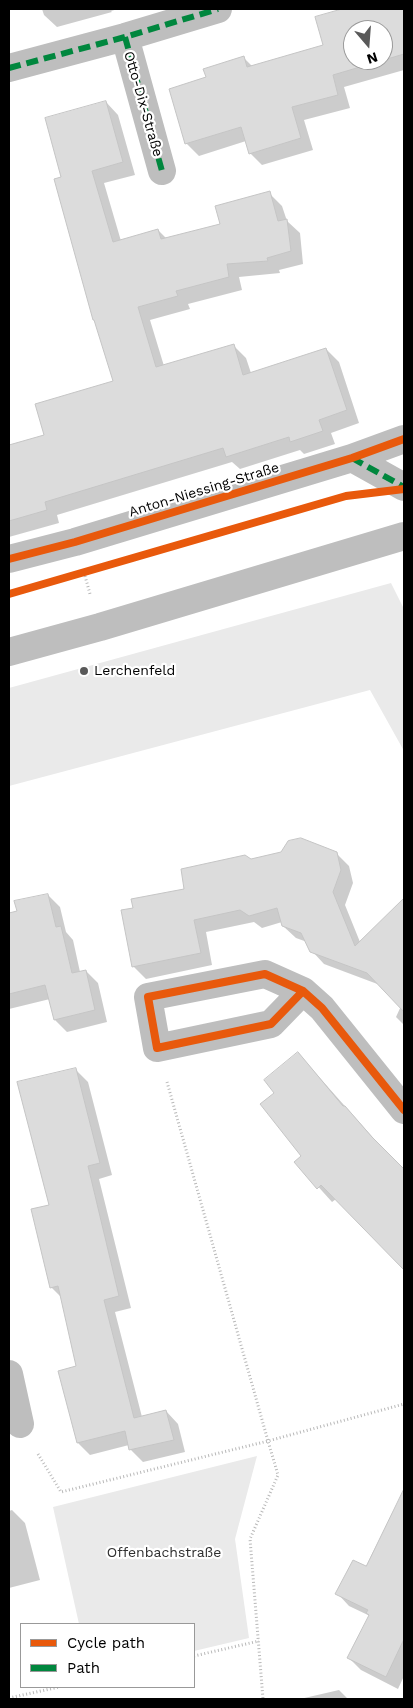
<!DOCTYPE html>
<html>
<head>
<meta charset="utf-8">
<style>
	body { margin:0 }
	#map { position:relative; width:413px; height:1708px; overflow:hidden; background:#fff; font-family:"Work Sans",sans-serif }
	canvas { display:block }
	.frame { position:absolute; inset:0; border:10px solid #000; pointer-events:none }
	.legend { position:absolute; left:20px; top:1623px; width:175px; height:65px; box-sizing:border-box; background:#fff; border:1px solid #999; margin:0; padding:6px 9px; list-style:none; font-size:15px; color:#000 }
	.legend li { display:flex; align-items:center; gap:10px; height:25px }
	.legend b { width:25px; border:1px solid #999 }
	.north { position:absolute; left:343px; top:20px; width:50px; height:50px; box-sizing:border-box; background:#fff; border:1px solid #999; border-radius:50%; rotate:162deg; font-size:14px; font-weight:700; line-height:20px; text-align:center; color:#000 }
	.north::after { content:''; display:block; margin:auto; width:18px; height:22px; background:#595959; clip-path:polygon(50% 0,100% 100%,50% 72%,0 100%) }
</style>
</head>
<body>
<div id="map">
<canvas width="413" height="1708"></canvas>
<div class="frame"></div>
<ul class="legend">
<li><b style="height:6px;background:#e8590c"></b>Cycle path</li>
<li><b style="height:6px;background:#00873e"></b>Path</li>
</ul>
<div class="north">N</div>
</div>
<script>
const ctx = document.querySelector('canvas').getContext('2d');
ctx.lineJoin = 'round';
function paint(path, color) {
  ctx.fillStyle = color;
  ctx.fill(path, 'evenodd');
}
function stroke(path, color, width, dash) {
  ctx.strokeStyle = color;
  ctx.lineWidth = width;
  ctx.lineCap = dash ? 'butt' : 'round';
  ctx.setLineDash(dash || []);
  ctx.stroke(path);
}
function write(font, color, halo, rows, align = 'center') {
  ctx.font = font + ' "Work Sans",sans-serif';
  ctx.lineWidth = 4.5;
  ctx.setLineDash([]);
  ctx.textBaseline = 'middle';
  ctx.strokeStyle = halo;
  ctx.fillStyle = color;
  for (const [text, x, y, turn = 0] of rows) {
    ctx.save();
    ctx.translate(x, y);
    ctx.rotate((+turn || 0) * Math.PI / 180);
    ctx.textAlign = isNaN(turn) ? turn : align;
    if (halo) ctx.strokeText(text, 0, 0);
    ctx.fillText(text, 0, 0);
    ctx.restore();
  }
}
const green = new Path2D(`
	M391,583L404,609V751L370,690L9,786V688Z
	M257,1456L235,1539L249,1638L194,1651V1624H79L53,1507Z`);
const shadow = new Path2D(`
	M42,9H118L111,11L112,12L57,27L44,15Z
	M346,9H404V70L344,87L350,108L304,120L313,150L262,165L250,153L246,141L199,156L186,143L207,78L244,58L253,67L325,46L316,17ZM353,30H383V60H353Z
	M106,102L118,115L135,175L104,183L121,241L158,230L167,239L222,224L269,193L282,206L287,221L300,233L303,264L279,270L280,273L239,277L242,290L188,304L190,309L150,320L164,366L233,345L246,358L251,373L326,349L339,362L359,423L331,433L335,444L304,454L300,450L240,469L232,462L57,515L59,523L9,537V446L46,436L114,382L62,178Z
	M336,853L349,866L353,883L345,905L360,942L391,913L404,927V1025L396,1017L401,1006L380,985L324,964L312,951L307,942L296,938L283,926L282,922L262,928L254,922L206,932L212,965L146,979L133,966L134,909L185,890L251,860Z
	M48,895L60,907L66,932L73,940L80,972L86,971L98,983L107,1022L67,1032L55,1020L50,999L9,1009V914L18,912Z
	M303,1059L392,1159L332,1202L296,1162L303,1156L276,1094Z
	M76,1070L88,1082L112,1175L99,1179L131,1308L115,1312L142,1417L166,1411L178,1424L185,1452L143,1462L131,1450L129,1445L90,1455L78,1443L60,1372L78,1367L62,1298L51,1287V1205Z
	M404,1200V1265L403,1267L368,1231Z
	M12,1510L25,1523L40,1580L9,1588V1511Z
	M404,1521V1676L398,1689L361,1670L349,1658L370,1616L349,1606L337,1593L366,1568Z
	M339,1690L348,1699H300Z`);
const building = new Path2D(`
	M342,9H404V54L333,75L338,95L292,107L301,138L249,154L241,127L185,144L169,89L206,77L203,69L244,56L247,67L323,45L315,17ZM353,30H383V60H353Z
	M106,101L123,162L92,171L113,242L158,229L161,239L220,224L215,206L270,191L278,221L287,219L291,251L267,258L268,261L227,264L229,277L176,291L178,296L138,307L156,367L234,344L243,375L326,348L347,410L319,420L323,431L290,442L289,437L226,457L223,448L45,502L47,510L9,521V445L44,435L35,404L113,381L94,320H93L54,179L61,177L45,118Z
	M301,838L337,852L341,870L333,892L355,946L404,898V1012L367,973L310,952L301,933L282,926L277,908L249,916L240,910L194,920L201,953L132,967L121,910L133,908L131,899L184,889L181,869L245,855L251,859L281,852L288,841Z
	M48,894L56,927L61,926L72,973L86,970L95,1010L54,1020L45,985L9,994V913L17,911L14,901Z
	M298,1052L343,1106H345L372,1137L404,1169V1270L321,1185L317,1189L294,1162L301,1156L260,1104L274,1093L264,1080Z
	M76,1068L100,1163L88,1166L119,1296L104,1300L134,1418L166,1410L174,1440L129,1450L125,1431L77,1443L58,1371L76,1366L58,1286L50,1288L31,1209L49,1205L17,1082Z
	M404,1489V1639L386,1677L347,1658L369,1615L366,1613L368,1610L335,1594L353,1560L366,1566Z`);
const path = new Path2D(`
	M85,576L90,594
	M167,1082L268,1441L404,1404
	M38,1454L61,1492L268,1441L278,1475L250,1539L263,1699
	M194,1656L259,1641
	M9,1698L59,1687`);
const minor = new Path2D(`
	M125,37L162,171
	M9,68L125,37L218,9
	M352,458L404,487
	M9,559L75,542L352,458L404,439
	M303,991L271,1024L157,1048L148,997L265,974L303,991L322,1008L404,1110
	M9,1374L20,1424`);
const tertiary = new Path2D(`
	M9,652L100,627L404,536`);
const quiet = new Path2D(`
	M125,37L162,171
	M9,68L125,37L218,9
	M352,458L404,487`);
const cycleway = new Path2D(`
	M9,559L75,542L352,458L404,439
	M9,594L346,496L404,489
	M303,991L271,1024L157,1048L148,997L265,974L303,991L322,1008L404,1110`);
const markers = [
	[84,671,5,"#595959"]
];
const streetNames = [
	["Otto-Dix-Straße",143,104,74],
	["Anton-Niessing-Straße",204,490,-17]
];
const poiNames = [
	["Lerchenfeld",94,671]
];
const parkNames = [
	["Offenbachstraße",164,1553]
];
paint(green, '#eaeaea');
paint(shadow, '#0003');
paint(building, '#dcdcdc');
stroke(building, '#c5c5c5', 1);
stroke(path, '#b8b8b8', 3, [1, 2.5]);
stroke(minor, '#bebebe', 28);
stroke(tertiary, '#bebebe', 28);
stroke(quiet, '#00873e', 6, [12, 6]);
stroke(cycleway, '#e8590c', 8);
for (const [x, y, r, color] of markers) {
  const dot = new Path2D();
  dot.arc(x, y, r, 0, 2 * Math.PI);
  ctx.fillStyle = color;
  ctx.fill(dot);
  stroke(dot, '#fff', 2);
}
write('14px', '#000', '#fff', streetNames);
write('14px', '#000', '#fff', poiNames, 'left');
write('14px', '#2f2f2f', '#fff', parkNames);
</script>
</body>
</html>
